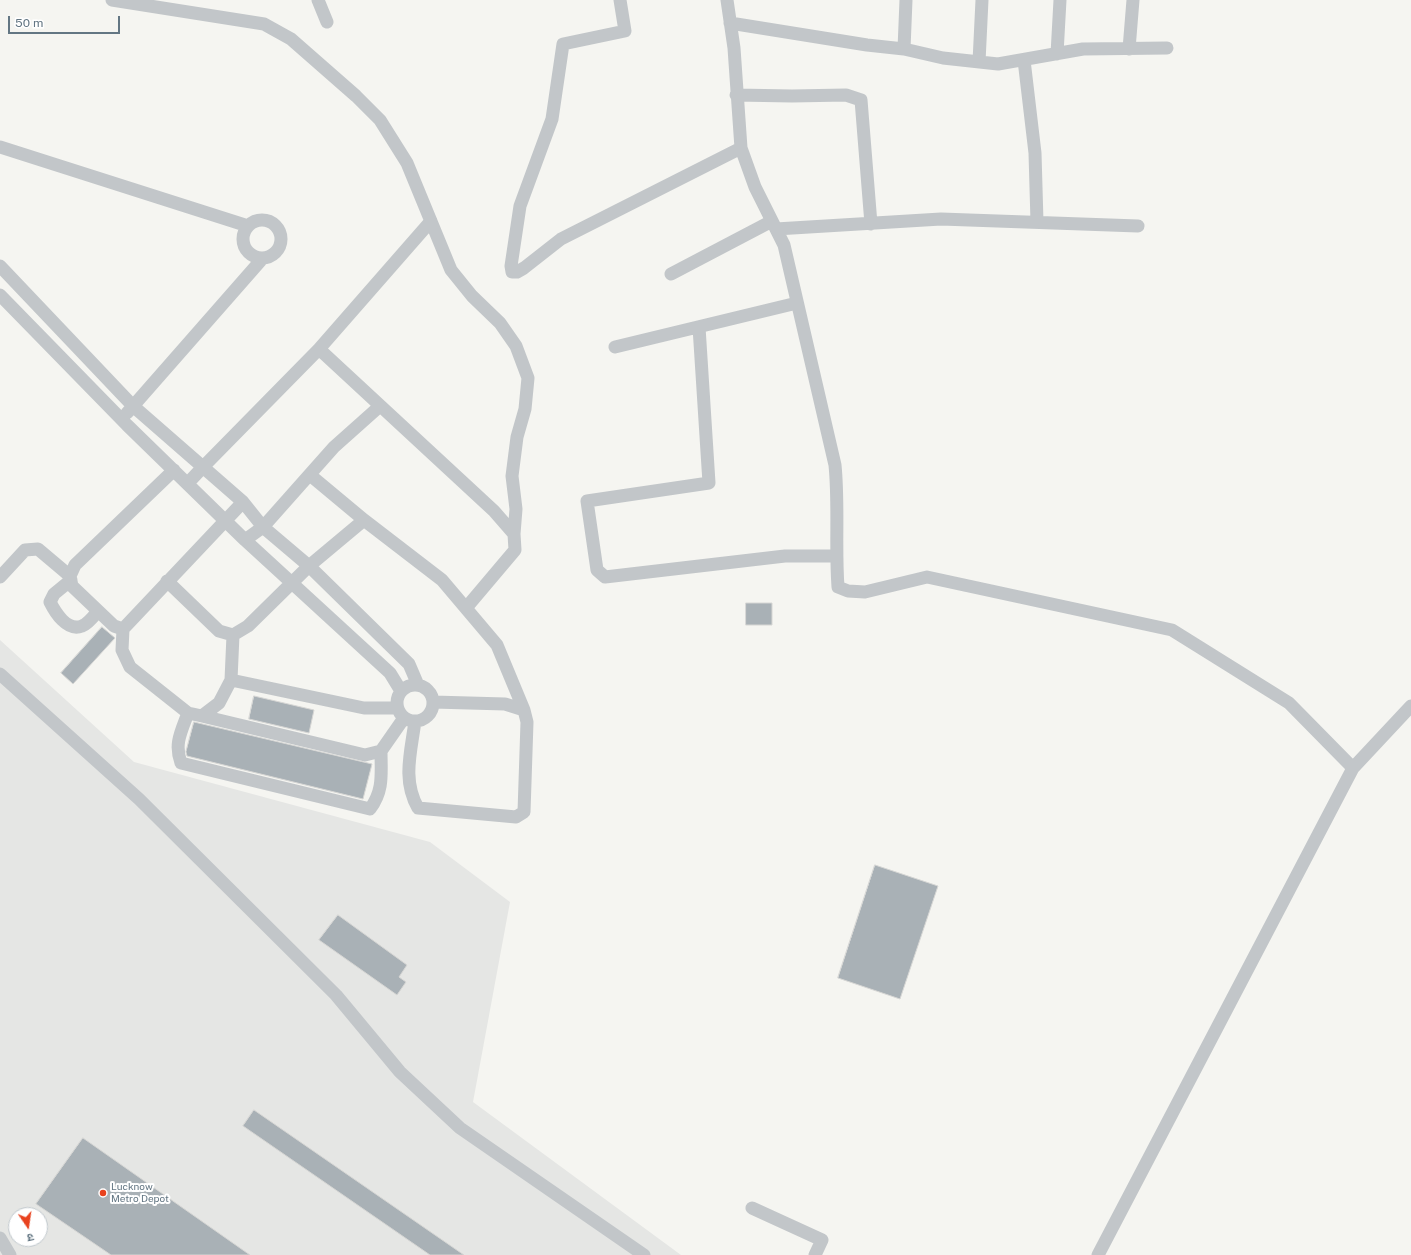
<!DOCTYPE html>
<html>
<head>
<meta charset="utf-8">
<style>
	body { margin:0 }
	#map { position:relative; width:1411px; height:1255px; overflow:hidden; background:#f5f5f1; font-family:"Public Sans","Noto Sans Devanagari",sans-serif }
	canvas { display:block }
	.north { position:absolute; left:8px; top:1207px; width:40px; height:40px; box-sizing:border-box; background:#fff; border:1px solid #c1c8cd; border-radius:50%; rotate:167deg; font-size:11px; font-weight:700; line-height:16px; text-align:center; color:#637683 }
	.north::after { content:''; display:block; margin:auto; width:14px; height:18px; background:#e8421e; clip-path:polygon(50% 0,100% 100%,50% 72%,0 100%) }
	.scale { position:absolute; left:8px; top:16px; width:112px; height:18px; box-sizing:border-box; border:2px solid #637683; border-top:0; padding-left:5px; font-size:12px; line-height:14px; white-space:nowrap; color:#637683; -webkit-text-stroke:3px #fff; paint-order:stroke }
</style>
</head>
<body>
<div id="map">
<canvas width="1411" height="1255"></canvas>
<div class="north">उ</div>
<div class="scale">50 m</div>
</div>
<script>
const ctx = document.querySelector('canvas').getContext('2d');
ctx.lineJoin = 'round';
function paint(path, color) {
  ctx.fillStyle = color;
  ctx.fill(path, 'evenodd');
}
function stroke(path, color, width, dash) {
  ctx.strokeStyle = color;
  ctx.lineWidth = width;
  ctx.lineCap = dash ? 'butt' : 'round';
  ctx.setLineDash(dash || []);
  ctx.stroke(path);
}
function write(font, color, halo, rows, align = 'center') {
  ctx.font = font + ' "Public Sans",sans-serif';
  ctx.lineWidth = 4;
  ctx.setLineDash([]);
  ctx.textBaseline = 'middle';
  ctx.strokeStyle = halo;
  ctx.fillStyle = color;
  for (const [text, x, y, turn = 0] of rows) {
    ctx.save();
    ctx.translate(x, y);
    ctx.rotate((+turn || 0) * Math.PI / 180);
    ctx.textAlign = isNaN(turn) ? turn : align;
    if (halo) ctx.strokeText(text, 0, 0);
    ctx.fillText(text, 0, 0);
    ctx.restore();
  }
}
const built = new Path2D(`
	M0,640L134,762L430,842L510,902L473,1102L681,1255H0ZM16,1215H40V1239H16Z`);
const building = new Path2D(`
	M746,603H772V625H746Z
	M102,627L115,638L73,684L61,673Z
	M254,696L314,710L309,733L249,719Z
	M194,722L372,764L363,799L187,756L186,752Z
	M875,865L938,886L900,999L838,978Z
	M338,915L407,965L399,977L406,982L397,995L319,940Z
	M254,1110L464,1255H430L243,1126Z
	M83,1138L250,1255H111L36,1204Z`);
const minor = new Path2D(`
	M112,0L264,24L291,39L356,96L380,120L407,163L451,270L472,296L500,323L516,346L528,378L525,409L517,437L512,476L516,509L514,534
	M318,0L327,22
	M620,0L625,31L563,44L552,119L520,206L511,266L512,272H517L524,268L561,239L741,148
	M727,0L734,48L741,148L755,187L784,245L835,465C839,505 835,546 838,587L848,591L865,592L927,577L1172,630L1289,703L1353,768L1098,1255
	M730,23L867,45L904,49L943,58L998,64L1083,49L1167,48
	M904,49L906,0
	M1129,49L1133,0
	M1057,54L1060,0
	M1024,60L1035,153L1037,222
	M979,62L982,0
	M736,95L792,96L846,95L861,100L871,224
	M0,147L248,226
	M243 239a19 19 0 1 1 38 0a19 19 0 1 1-38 0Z
	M776,229L941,219L1138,226
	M0,266L133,406L243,502L263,527L309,566L409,664L418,685
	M671,274L772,221
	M0,295L127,425L245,540L390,673L401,691
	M699,327L709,483L587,501L597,570L605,577L785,556H836
	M615,347L797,303
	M319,349L431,221
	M127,413L263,258
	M174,470L75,565L70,576L72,586L114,626L123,629L243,502
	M310,475L364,520L442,580L497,645L524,710
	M188,483L203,467L319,349L494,511L514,534L515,550L466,608
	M245,540L263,527L334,447L380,406
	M0,577L25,550L38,549L70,576
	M71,580L54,594L50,602C55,612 67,632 82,626C88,624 94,616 98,611
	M167,581L219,631L233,635L248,626L309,566L364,520
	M123,629L122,650L130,667L188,713L202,716L219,703L231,680L233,635
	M0,674L139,799L336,995L400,1072L460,1128L644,1255
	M231,680L364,708H397
	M397 703a18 18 0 1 1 36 0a18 18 0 1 1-36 0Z
	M188,713C181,732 174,744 181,763L370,809C384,790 381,774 381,751
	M202,716L365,755L381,751L404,718
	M415,721C411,752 402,780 418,808L516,817L524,812L527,722L524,710L505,704L433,702
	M1353,768L1411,706
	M752,1208L822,1240L815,1255
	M0,1238L10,1255`);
const markers = [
	[103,1193,4,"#e8421e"]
];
const poiNames = [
	["Lucknow",111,1187],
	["Metro Depot",111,1199]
];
paint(built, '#e5e6e4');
paint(building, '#a9b1b6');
stroke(building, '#d6d6d4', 1);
stroke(minor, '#c2c6c9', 13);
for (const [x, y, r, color] of markers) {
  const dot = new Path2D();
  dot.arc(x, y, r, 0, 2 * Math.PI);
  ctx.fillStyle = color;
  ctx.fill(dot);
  stroke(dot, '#fff', 1.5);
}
write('10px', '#637683', '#fff', poiNames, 'left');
</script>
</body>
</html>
